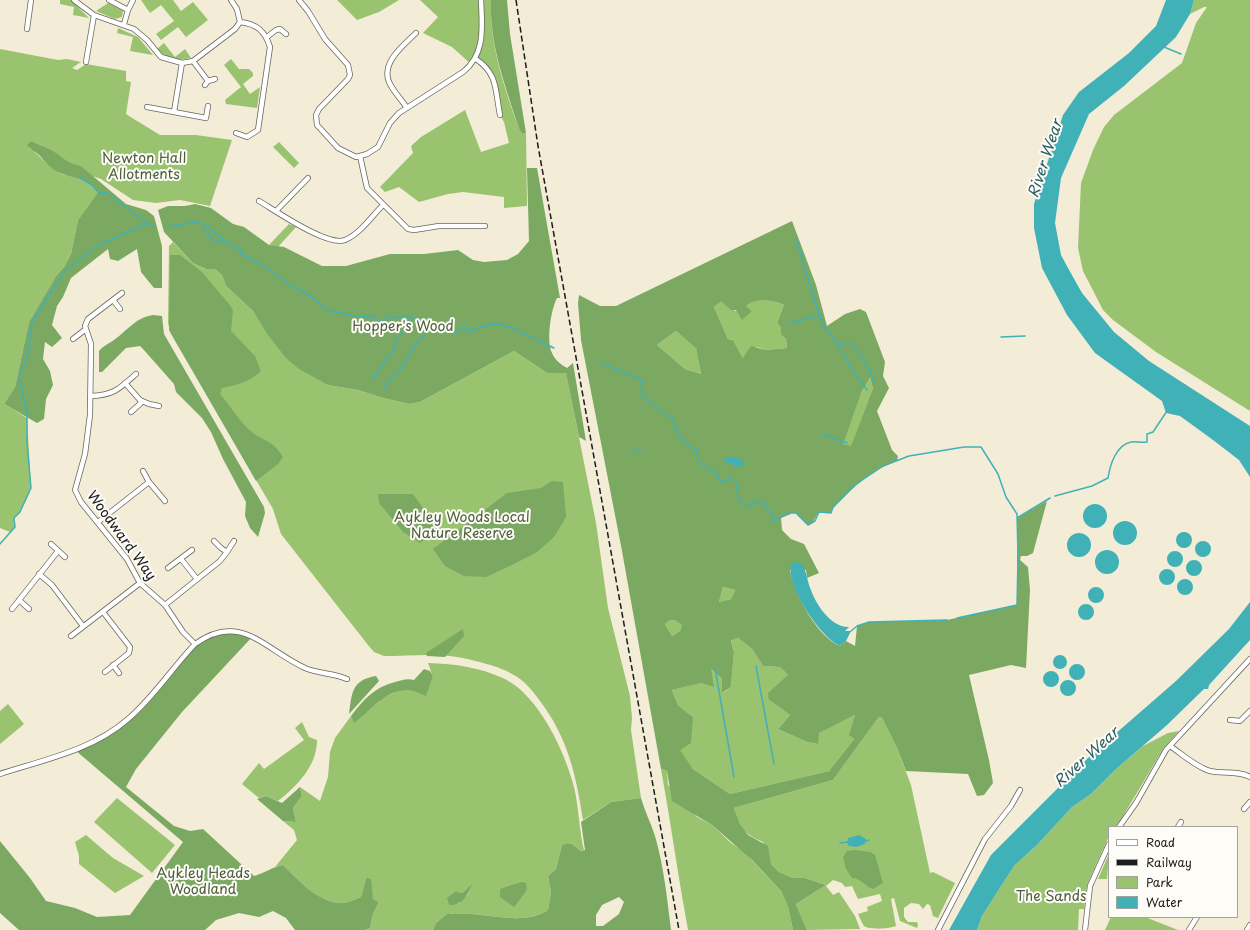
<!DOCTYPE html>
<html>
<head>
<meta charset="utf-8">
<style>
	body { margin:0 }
	#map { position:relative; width:1250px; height:930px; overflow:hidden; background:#f3ecd6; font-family:"Playpen Sans",sans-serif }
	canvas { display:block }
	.legend { position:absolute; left:1108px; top:826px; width:130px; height:92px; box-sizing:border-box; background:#fdfcf7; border:1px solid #a3a29f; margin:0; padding:5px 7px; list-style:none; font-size:12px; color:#1c1c1c }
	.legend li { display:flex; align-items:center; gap:8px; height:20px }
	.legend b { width:20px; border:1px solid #a3a29f }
</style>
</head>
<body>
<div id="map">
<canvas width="1250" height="930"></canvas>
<ul class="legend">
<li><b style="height:5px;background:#fff"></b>Road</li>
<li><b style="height:5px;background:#1c1c1c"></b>Railway</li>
<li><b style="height:11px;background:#9ac36f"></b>Park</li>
<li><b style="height:11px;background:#41b1b8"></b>Water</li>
</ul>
</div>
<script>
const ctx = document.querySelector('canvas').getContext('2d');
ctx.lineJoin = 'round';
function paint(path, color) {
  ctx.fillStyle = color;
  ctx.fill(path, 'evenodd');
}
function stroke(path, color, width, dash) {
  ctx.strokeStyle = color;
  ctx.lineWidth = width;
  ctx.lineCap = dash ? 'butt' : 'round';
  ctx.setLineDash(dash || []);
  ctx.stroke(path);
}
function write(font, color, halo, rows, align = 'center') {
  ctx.font = font + ' "Playpen Sans",sans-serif';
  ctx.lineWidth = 4;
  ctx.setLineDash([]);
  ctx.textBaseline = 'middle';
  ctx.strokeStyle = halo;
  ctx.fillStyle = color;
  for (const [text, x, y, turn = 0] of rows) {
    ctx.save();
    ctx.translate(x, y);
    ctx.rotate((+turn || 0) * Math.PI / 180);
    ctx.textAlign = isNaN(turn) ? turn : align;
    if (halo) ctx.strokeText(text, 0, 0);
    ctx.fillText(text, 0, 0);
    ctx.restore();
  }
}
const green = new Path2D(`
	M60,0H71L89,18L73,15L74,7L60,4Z
	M141,0H173L181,11L193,2L208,20L186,37L178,27L161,40L156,34L174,21L161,5L150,13Z
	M337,0H399L379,12L357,20Z
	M420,0H491C489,44 505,89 519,129L522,134L526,133L527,206L504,208V197L463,192L448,194L419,202L399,187L385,192L380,187L413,153L411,146L421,137L465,110L481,152L509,143L504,122L500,115L492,75L476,59L472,65L452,47L423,33L438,17Z
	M1194,0H1250V411L1156,352L1113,320L1103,310L1083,271L1078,248L1081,183L1093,150L1104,127L1114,115L1182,63L1196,23L1207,7H1204L1190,14Z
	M108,3L123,11L122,17L115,19L96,11Z
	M118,28L138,37L153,55L130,51L133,37L117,33Z
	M164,43L175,57L185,49L191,58C179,61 166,58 157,49Z
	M0,49L58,60L67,59L81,62L72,68L77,70L86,64L126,71V81L131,82L126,114L129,116L160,135H196L232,140L210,206L180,200L156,203L133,200L101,179L92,176L82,167L73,165L61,159L50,149L32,141L29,148C40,155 47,166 58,172C64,176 72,175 79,177C87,180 93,186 98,192L78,220L71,254L64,267L56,276L29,322L15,387L4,404L27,418L31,488L20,512L14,518L15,527L10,532L0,528Z
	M231,59L239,69H249L253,73V76L243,84L250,94L260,87L257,108L226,104L225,100L241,87L224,65Z
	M279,142L299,163L294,168L273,147Z
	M289,224L296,227L278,247L269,245Z
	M173,242L193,263L206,269H215L222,275L226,286L253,311L263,326L328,385L358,390L383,398L409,404L420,402L514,351L547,373L566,372L596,523L608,608L630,696L632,718L631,730L641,798L611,802L583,820C576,775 568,738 540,701C533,691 524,680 512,674C502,667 470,659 457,657C434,653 408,656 384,656L374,652L368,645L281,534L273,509L171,334L168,323L169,246Z
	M721,300L732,311H752L745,306C756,298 772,300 784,305L777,323L781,328V335L786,339L787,348L765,350L757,347L743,358L733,340L728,339L714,307Z
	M676,331L696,347L701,374L685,369L657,345Z
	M870,378L873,388L851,447L842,444L862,391Z
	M723,587L735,590L731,599L719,602Z
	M676,620L682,625L680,631L672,636L665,624L667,621Z
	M738,638L752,649L763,666L780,667L788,675L769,700L790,715L778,729L807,742L818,744V733L855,715L850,735L854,739L829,771L730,794L693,769L679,750L693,717L678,705L672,690L702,683L711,667L722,679L723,693L731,687L734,652L731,639Z
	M428,663C456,664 479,667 505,679C539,696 565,752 574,787C579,808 579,830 584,850L581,851L572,844L567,843L562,845L556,869L548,876L551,892L548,910C524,925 495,915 469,914C461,913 456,915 448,913L436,923L433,930H365L370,928L373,914L379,902L373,899L366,878L361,897C355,899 346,904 340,903C316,901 299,880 283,865L275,867L297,840L294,830L283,821L296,822L293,808L302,796L300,787L320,801L328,777L330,752L335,738L351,716L354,722L385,697L400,690H410L433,677ZM471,885L468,894L458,904L456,891L462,893Z
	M8,704L24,724L0,744V711Z
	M879,717L882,718L897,748L911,785L930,873L933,872L955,883L938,918L933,916L930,905L927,904L923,909L919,904L911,903L904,908V917L908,922H917L918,925L917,928L900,921L894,898L891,899L896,926C888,929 870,930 864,926C862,923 860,918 858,914L868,911L867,907L882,901L880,894L858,899L852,886L845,887L842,883L833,880L826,886L833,895L839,892L855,916L860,929L807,930L796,904L826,885L805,878H793L779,872L771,864L763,842C742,833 741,828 734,808L833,780Z
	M302,722L309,737L317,740C317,766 297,786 278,801L266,796L259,798L242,784L259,763L264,769L304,740L295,728Z
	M1179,731L1163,749L1122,818L1115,827H1109V836L1087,885L1084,909H1079L1078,930H977L982,916L1014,866L1038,844L1072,807L1091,794L1115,770L1143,746L1168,733Z
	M661,769L667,771L668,785L697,817L712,825L731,843L743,851L781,891L788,905L793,930H688C678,877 671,823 661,769Z
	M117,798L175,845L152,873L94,822Z
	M86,835L113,858L144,876L115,893L79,864V856L75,842Z
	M1109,855L1107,879H1098L1108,856Z
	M1111,917H1145L1178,930H1105Z`);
const forest = new Path2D(`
	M491,0H507L510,34L526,133L522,134L519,129C506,88 489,44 491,0Z
	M32,141C37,144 44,146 50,149C61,156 68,164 81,166L126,204L146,210L154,216L162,246V288H154L141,272L137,249L118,261L110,259L108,249L71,278L63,297L57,306L52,325L62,338L52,347L45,342L43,359L50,371L53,385L46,399L44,419L37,423L4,404L15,387L29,322L56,276L64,267L71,254L78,220L98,192C85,177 77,179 60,173C51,170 45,161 39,155C35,151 30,150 27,145Z
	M527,168H537L560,298H557C551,309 546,341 552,353C555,360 560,364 567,368L573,363L586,441L579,437L566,373H547L514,351L420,402L409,404L383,398L358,390L328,385L299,369L286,358L268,335L253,311L226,286L222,275L215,269H206L193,263L164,232L158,210L168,206H185L195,204L211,208L233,224L244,227L269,245L284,247L322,266H346L390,254H424L458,250L473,260L484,262L507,260L518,254L529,241Z
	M792,221L816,285L827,326L845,314L860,309L866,312L885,362L883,376L889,388L877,411L892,450L898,456L897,461C876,468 860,481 845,496C840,502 834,505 831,513L819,512C815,517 815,522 808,525L796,513H791L781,517L782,530L791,539L804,544L819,573L807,578L806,570H790C794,593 817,637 840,646L846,641L855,646L857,626L869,622L947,620L1017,605V518L1047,501L1033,553L1027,556H1021L1020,560L1028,567L1030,590L1026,668L1011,665L969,675L989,760L993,783L984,795L977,796L968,774L906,771L897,748L882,718L879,717L833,780L734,808L740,824L748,835L768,846L771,864L779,872L793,878H805L826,885L796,904L807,930H793L788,906L781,891L752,860L712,825L672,801L667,771L661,769L622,551L581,340L578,303L579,295L600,306H616ZM721,301L732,311L736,310L742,320L752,311L746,306C756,298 772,300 784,305L777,323L781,328V335L786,339L787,348L765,350L751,346L743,358L733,340L728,339L714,307ZM676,331L696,348L701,374L685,369L657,345ZM870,378L873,388L851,446L843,444L862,391ZM723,587L735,590L731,599L719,602ZM675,620L682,625L680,631L672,636L665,624L668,621ZM738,638L752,649L763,666L780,667L788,675L768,693L769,700L790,715L778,729L807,742L818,744L819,733L855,715L849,735L854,739L829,771L730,794L693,769L680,750L691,743L693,717L678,705L672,690L702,683L714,687L711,668L722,679V693L731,687L734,652L731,640Z
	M170,255H180L202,272L229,304L233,310L231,331L255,356L261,371C249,382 237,385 222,388L220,394C231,406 239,422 252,432C265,443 271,438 283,457L278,464L256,481L169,330Z
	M153,315L162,316L164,334L264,507L265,513L258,537L250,528L245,516L246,502L223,459L211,432L202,418L176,392L174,384L143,349L140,346L126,348L102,372H99V351C103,346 108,344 114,340C128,330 135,318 153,315Z
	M552,481L563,482L566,517L554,537L537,552L514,564L486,577L464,576L445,566L433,549L507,493L541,488Z
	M378,494H413L438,529L420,543L403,532L379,503Z
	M463,629L464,636L445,657L427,656L426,653Z
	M227,630L253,636L182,712L136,769L126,787L174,826L190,831L203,829L254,876C265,873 272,867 283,865C299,880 316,901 340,903C346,904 355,899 361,897L366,878L371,879L373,899L379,902L373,914L370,928L365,930H295L286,918L273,911L259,917L239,913L216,920L205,930H19L0,913V841L30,878L46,901L75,908L97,917L130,915L183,842L75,750L128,720L195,644Z
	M424,669L430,671L433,676L426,696C420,694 414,690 408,690C387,689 370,711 354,723L351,716C364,699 375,687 395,682C402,680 407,678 414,680Z
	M376,676L379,681L349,714C352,692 352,680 376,676Z
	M300,787L302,796L293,808L296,822L283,821L257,799L266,796L282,803Z
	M641,798C645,812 651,823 655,836C664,867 667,898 671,930H433L436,923L448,913C456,915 461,913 469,914C495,915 525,925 548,910L551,892L548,876L556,869L562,845L567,843L572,844L581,851L585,850L581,822L611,802ZM619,897L624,902L619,914L603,926H596V915L602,905Z
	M854,850L870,852L875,855L883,883L873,889C865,886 860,878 852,878L846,869L843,857L847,851Z
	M521,882L526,883L527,890L514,907L500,897V889Z
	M472,884C468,895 462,906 449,905L447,898L456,891L462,893Z`);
const water = new Path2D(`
	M1166,0H1194L1190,14L1176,37L1124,86L1089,114L1061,178L1055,223L1061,255L1068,268L1082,293L1114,332L1149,361L1250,426V477L1239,460L1213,440L1180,416L1166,413L1162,401L1095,353L1067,315L1042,268L1034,228V204L1063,115L1079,92L1129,53L1156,26Z
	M731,457L741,459L745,464L738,467L724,461L725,458Z
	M1083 516a12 12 0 1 1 24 0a12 12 0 1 1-24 0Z
	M1113 533a12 12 0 1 1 24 0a12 12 0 1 1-24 0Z
	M1176 540a8 8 0 1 1 16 0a8 8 0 1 1-16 0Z
	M1067 545a12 12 0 1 1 24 0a12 12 0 1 1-24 0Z
	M1195 549a8 8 0 1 1 16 0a8 8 0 1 1-16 0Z
	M1095 562a12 12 0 1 1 24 0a12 12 0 1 1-24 0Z
	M1167 559a8 8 0 1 1 16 0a8 8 0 1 1-16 0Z
	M1186 568a8 8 0 1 1 16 0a8 8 0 1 1-16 0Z
	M797,562L802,564C807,572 807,581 811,590C816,605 832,628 849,627L845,631H851L846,641L840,646C820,637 786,586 791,564Z
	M1159 577a8 8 0 1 1 16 0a8 8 0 1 1-16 0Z
	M1177 587a8 8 0 1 1 16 0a8 8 0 1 1-16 0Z
	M1088 595a8 8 0 1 1 16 0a8 8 0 1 1-16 0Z
	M1250,602V640L1209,685L1208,689H1204L1167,725L1115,770L1091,794L1072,807L1038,844L1014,866L982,916L977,930H949L991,855L1091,755L1176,681L1229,629Z
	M1078 612a8 8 0 1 1 16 0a8 8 0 1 1-16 0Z
	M1053 662a7 7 0 1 1 14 0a7 7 0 1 1-14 0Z
	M1069 672a8 8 0 1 1 16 0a8 8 0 1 1-16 0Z
	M1043 679a8 8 0 1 1 16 0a8 8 0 1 1-16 0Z
	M1060 688a8 8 0 1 1 16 0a8 8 0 1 1-16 0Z
	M859,835L866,839L865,844L856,847L849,846L847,843L848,838Z`);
const stream = new Path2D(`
	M1164,47L1181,54
	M79,177L92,185L98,192L107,193L147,223
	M203,225L204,231L211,236V238L217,243L224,240
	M167,226L199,222L203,225L209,226L216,235L222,237L225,243H230L232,247L240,249L241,254L265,266L290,285L315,299L328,311L363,317L373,316L381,322L390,316L396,318C407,312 418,320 429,323L430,326L436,329L439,328L446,332L450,329L452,332H457L464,326L468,332C476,328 486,324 495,324C512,325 538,341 554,348
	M796,239L822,324L838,345L851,343C862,355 869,367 874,382
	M790,323L820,315
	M1001,337L1025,336
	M838,345L854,373L867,390
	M601,363L643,381L641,386L643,397L673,419C676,435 682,442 696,450C698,464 703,466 716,472L719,480L723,482L730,478L736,482L738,497L742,505L750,506L758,501L764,502L767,509L772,513V521L791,513H796L808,525L815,521L819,512L831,513L833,507L855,485L883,466L909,456L964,447H981L998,474L1006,497L1017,514L1018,556
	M372,379L394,350L398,336L410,328L411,316
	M384,389L392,376L399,371L416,343L425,335L429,327
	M822,434L847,443
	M631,452L641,450
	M1055,496L1092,486L1108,478C1110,465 1116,445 1131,442C1136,441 1141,443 1147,442V434L1153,432L1167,411
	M1017,518L1050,498
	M0,544L15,527L14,518L20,512L31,488L27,443V412L19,377L28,353L32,322L64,272L97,246L147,223L154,226
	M957,618L1017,605L1018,559
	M851,631L857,626L869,622L947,620
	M756,666L774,764
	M715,668L734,777
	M866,841L869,840
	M840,843L848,842`);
const minor = new Path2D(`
	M74,0L94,15L134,29L147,40L161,57L182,63L193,61L235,29L240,22
	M109,0L128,10
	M231,0L237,9L240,22
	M299,0L308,11L325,39L348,65L350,75L348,79L319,109L316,115L317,125L338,148L356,157L367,154L378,147L390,123L399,113L463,72C486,54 482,26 481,0
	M124,24L128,10L133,0
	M27,29L31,0
	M267,37L276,30L280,29L286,34
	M476,59C498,74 495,90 500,115
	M193,61L208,81
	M86,62L94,15
	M205,85L208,81L215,79
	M147,107L206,118L208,106
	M407,108C401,99 393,91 389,82C381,62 404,45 416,33
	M174,112L182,63
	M236,133L247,137L258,130L270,47C265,31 257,24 240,22
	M360,156L367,188L408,229L414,230L439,226H485
	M259,201C276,211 328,247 345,240C360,234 372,216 383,205
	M276,211L308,178
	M122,293L88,319L85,326L91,344L90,415L85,454L75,490L81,502L127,559L140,583L165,605L183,632L195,644
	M113,300L120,309
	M73,339L86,329
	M125,383L140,400L141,403L131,412
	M91,396C114,395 119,389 136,374
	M140,400L149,404L159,406
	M143,471L149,482L165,501
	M98,522L149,482
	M51,544L65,557
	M227,552L234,541
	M181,559L197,579
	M168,568L192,550
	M39,574L52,585L83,626
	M19,600L29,609
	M165,605L220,561L227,552L221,548L214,541
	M12,609L58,551
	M103,612L130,647L129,653L105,672
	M71,636L140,583
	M113,665L119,673
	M1230,720L1240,721L1250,711
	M1170,746C1182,754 1196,767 1210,771C1223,774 1238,770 1250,777
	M0,774C43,760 93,750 128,719C153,698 172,668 195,644C241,611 265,650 305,668C319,674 334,673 347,679
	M1244,809L1250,802
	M1119,827L1136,803L1166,750L1250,659
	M1178,827L1181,822
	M938,930L985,839L1011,806L1020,790
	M1085,930L1090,886L1109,844
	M1189,930L1197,917
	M1247,930L1250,925`);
const rail = new Path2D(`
	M516,0L538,146L679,930`);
const parkNames = [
	["Newton Hall",144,159],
	["Allotments",144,175],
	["Hopper's Wood",403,327],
	["Aykley Woods Local",462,518],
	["Nature Reserve",462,534],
	["Aykley Heads",203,874],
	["Woodland",203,890],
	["The Sands",1051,897]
];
const streetNames = [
	["Woodward Way",121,536,54]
];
const waterNames = [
	["River Wear",1046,159,-72],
	["River Wear",1087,758,-42]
];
paint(green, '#9ac36f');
paint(forest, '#7ba962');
paint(water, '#41b1b8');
stroke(stream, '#41b1b8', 1.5);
stroke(minor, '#67655d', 6);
stroke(minor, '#fff', 4.5);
stroke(rail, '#1c1c1c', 1.5, [6, 3]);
write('14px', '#4e5f3d', '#fdfcf7', parkNames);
write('14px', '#1c1c1c', '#fdfcf7', streetNames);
write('italic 15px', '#2d5f62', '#fdfcf7', waterNames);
</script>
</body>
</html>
